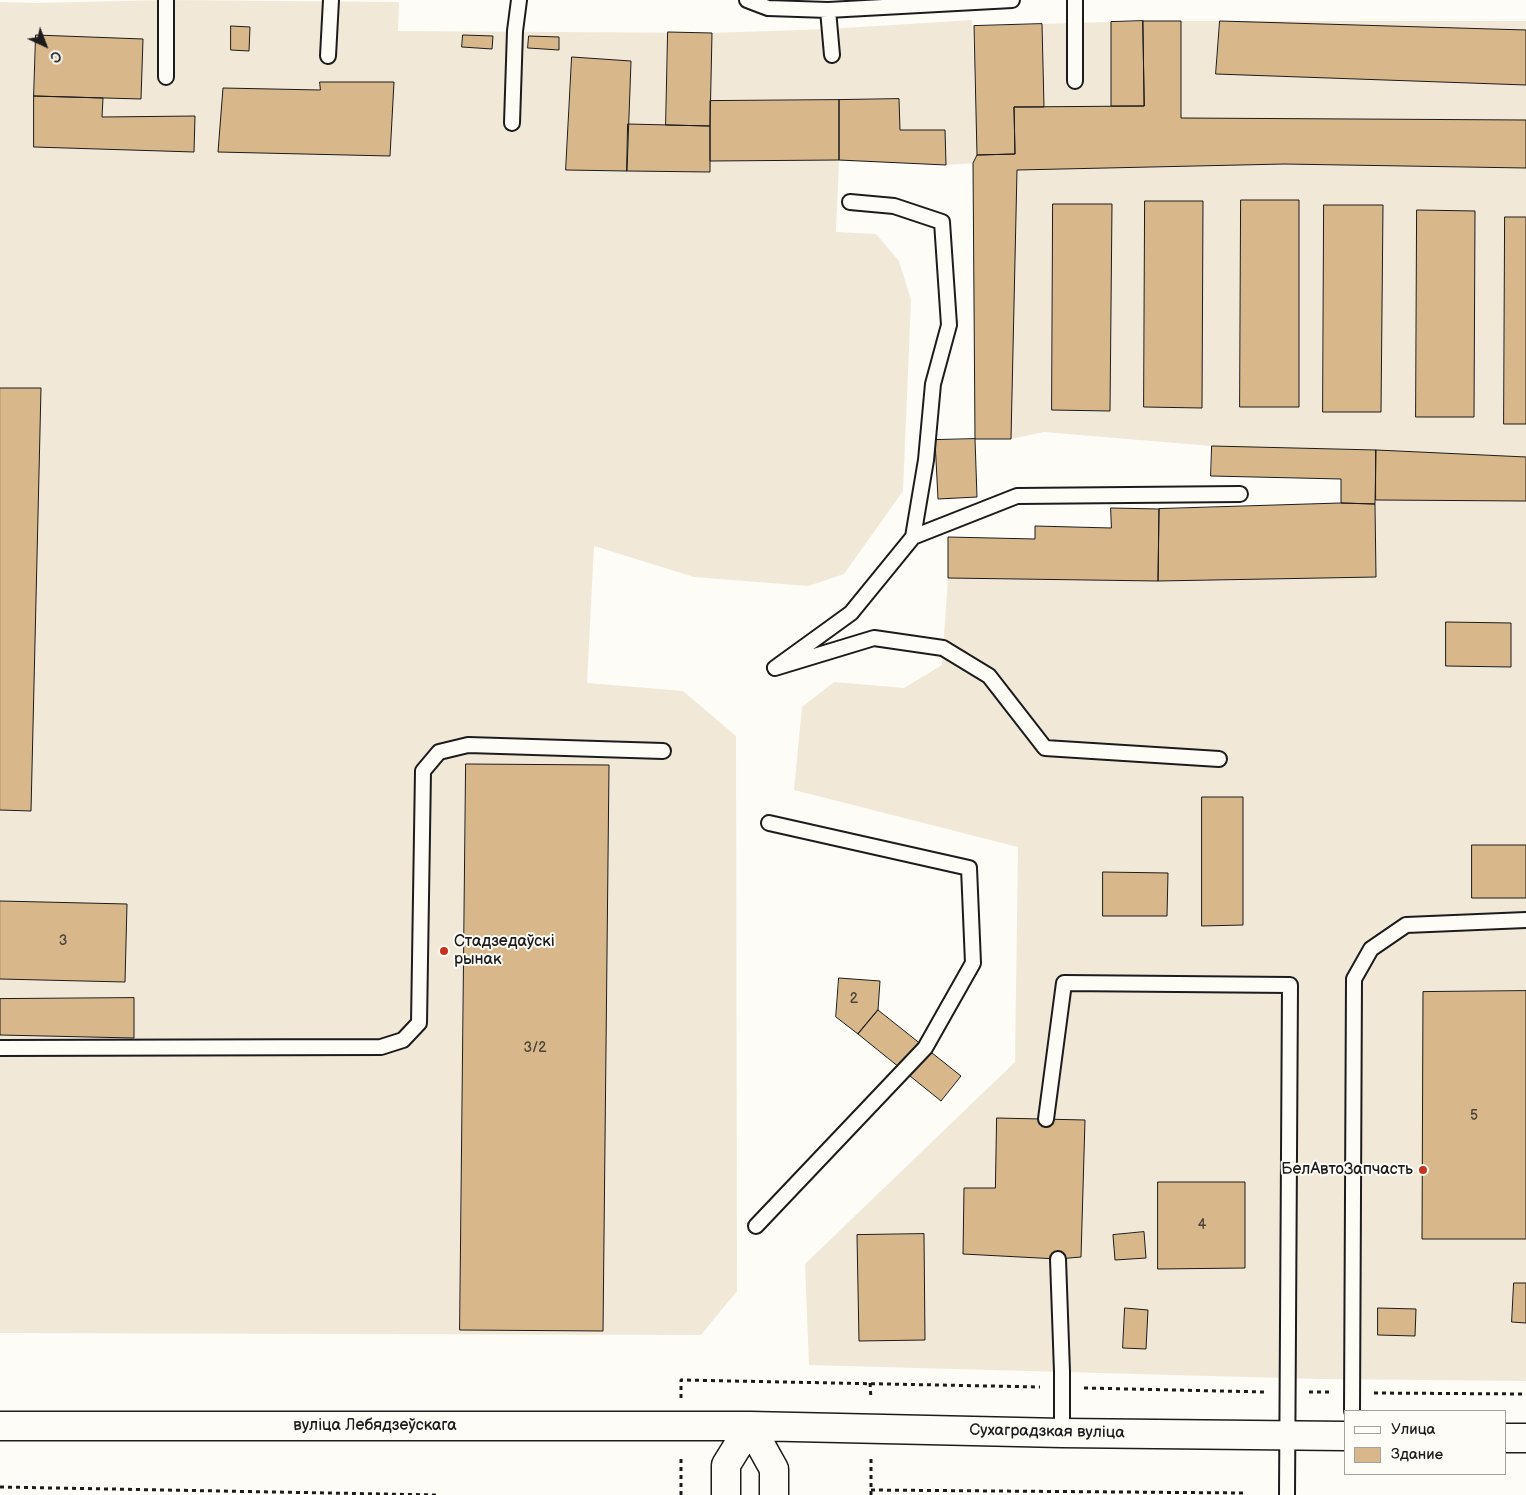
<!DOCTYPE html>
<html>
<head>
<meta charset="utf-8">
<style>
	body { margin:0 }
	#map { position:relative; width:1526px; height:1495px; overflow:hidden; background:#fdfcf7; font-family:"Balsamiq Sans",sans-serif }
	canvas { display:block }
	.legend { position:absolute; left:1344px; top:1410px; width:162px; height:65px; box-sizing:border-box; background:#fdfcf7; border:1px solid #a3a29f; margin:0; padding:6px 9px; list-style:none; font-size:15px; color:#1c1c1c }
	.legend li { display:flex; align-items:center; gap:10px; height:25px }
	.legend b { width:25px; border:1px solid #a3a29f }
	.north { position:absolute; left:20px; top:20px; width:50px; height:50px; -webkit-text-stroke:4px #fdfcf7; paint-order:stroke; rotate:137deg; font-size:14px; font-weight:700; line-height:20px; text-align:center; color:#1c1c1c }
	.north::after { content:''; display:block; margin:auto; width:18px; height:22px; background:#1c1c1c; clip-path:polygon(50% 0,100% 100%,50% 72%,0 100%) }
</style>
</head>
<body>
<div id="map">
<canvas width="1526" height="1495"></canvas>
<ul class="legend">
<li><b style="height:6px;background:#fdfcf7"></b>Улица</li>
<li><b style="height:14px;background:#d8b88b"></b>Здание</li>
</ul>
<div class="north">С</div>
</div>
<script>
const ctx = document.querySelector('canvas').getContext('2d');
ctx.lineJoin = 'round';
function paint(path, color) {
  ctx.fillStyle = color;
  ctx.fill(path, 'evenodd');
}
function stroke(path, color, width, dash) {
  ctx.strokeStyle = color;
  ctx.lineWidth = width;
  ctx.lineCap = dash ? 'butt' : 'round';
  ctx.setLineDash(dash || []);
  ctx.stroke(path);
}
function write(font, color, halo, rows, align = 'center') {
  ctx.font = font + ' "Balsamiq Sans",sans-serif';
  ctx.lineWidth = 4;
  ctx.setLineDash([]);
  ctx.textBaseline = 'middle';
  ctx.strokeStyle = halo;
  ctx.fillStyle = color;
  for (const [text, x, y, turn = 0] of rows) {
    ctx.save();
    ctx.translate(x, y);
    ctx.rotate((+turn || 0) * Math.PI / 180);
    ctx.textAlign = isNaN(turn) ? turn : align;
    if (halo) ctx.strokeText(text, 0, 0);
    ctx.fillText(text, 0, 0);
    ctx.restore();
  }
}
const built = new Path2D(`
	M165,0L399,2L398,31L712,33L829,29L972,20L976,119L974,26L1143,21H1526V1381L1320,1379L809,1365L805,1264L1015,1062L1018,847L794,790L802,707L834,682L904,688L942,665L948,578L1158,581L1376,577V450L1212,446L1044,432L1011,439H975L977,163L946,165L839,161L836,232L876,234L899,261L911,300L903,491L844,574L808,586L694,577L594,546L587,683L683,691L736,736L737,1291L701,1335L0,1333V2L37,3Z`);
const building = new Path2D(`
	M1143,21L1144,106H1111V22Z
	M1143,21H1181V118L1526,120V168L1284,164L1017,170L1011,439H975L973,163L977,155L1015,154L1014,107L1144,106Z
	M1220,21L1526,30V85L1216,74Z
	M1042,24L1044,107H1014L1015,154L977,155L974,26Z
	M231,26L250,27L249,51L231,50Z
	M668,32L712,33L710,126L666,125Z
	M36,35L143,39L141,99L34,96Z
	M463,35L493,36L492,49L462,47Z
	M529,36L559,37V50L528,48Z
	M572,57L631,61L627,171L566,170Z
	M320,82H394L390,156L218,152L223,88L320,90Z
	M34,96L103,98L102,117L195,116L194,152L34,147Z
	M899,99L900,130H945L946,165L839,160V100Z
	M839,100V160L710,161V101Z
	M628,124L710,126V172L627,171Z
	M1241,200H1299V407H1240Z
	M1145,201H1203L1202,408L1144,407Z
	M1053,204H1112L1110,411L1052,410Z
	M1324,205H1383L1381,412H1323Z
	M1417,210L1475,211L1474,417H1416Z
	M1505,217H1526V424H1504Z
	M0,388H41L31,811L0,810Z
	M975,439L977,497L938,499L935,440Z
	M1212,446L1376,450L1375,504L1341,503V479L1211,476Z
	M1376,450L1526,457V501L1376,500Z
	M1341,503L1375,504L1376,577L1158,581L1159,509Z
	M1111,508L1159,509L1158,581L948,578V537L1035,539V526L1111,528Z
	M1446,622L1511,623V667L1446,666Z
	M466,764L609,765L603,1331L460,1330Z
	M1202,797H1243V925L1202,926Z
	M1472,845H1526V898H1472Z
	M1103,872L1168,873L1167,916H1103Z
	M0,901L127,904L125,982L0,979Z
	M839,978L880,981L878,1010L858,1034L836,1017Z
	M1526,991V1239H1422L1423,992Z
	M134,998V1038L0,1035V999Z
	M878,1010L961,1076L941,1101L858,1034Z
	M997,1118L1085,1120L1081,1257L1058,1259L963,1254L964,1188H995Z
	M1158,1182H1245V1268L1158,1269Z
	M1144,1232L1146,1258L1115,1260L1113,1235Z
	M924,1234L925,1340L859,1341L857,1235Z
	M1514,1283H1526V1323L1512,1322Z
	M1125,1308L1148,1310L1146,1349L1123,1348Z
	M1378,1308L1416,1309L1415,1336L1378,1335Z`);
const path = new Path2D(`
	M870,1383L871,1399
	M1084,1388L1265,1392
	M1309,1392H1330
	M1374,1393L1526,1394
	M681,1398V1380L1040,1387
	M0,1487L438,1495
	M871,1490L1244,1493
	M681,1495V1455
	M871,1495V1458`);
const lane = new Path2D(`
	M166,0V77
	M747,0L768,8L828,10
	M1075,0V81
	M832,55L828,10L1012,0
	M328,56L331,0
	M512,123L515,31L519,0
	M850,202L894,206L942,222L949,325L933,384L926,460L913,537
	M1219,759L1045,748L989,676L943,648L874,638L775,668L851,613L913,537L1017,496L1240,494
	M0,1048L381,1047L403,1040L419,1023L423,771L439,752L468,745L663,751
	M1046,1119L1064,983L1290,985L1287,1495
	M756,1226L925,1048L973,963L969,868L769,823
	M1058,1259L1062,1372V1433
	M1352,1411L1354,979L1371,949L1406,925L1526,920`);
const secondary = new Path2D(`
	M0,1426H750L1062,1433L1345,1436
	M750,1426L774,1469V1495
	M1505,1438H1526
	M726,1495V1465L750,1426`);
const markers = [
	[444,951,5,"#c8321e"],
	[1423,1170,5,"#c8321e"]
];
const numberNames = [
	["3",63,941],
	["2",854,999],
	["3/2",535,1048],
	["5",1474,1116],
	["4",1202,1225]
];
const poiNames = [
	["Стадзедаўскі",454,942],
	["рынак",454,960],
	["БелАвтоЗапчасть",1413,1170,"right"]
];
const streetNames = [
	["вуліца Лебядзеўскага",375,1426],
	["Сухаградзкая вуліца",1047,1432,1]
];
paint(built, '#f2e8d7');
paint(building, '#d8b88b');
stroke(building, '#1c1c1c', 1);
stroke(lane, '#1c1c1c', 18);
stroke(secondary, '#1c1c1c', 31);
stroke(path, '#1c1c1c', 3, [4, 4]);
stroke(lane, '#fdfcf7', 14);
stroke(secondary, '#fdfcf7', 28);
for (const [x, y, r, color] of markers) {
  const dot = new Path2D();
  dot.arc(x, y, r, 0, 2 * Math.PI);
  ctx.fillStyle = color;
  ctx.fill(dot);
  stroke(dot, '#fdfcf7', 2);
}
write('14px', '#4b4338', null, numberNames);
write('16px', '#1c1c1c', '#fdfcf7', poiNames, 'left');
write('16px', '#1c1c1c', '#fdfcf7', streetNames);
</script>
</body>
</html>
